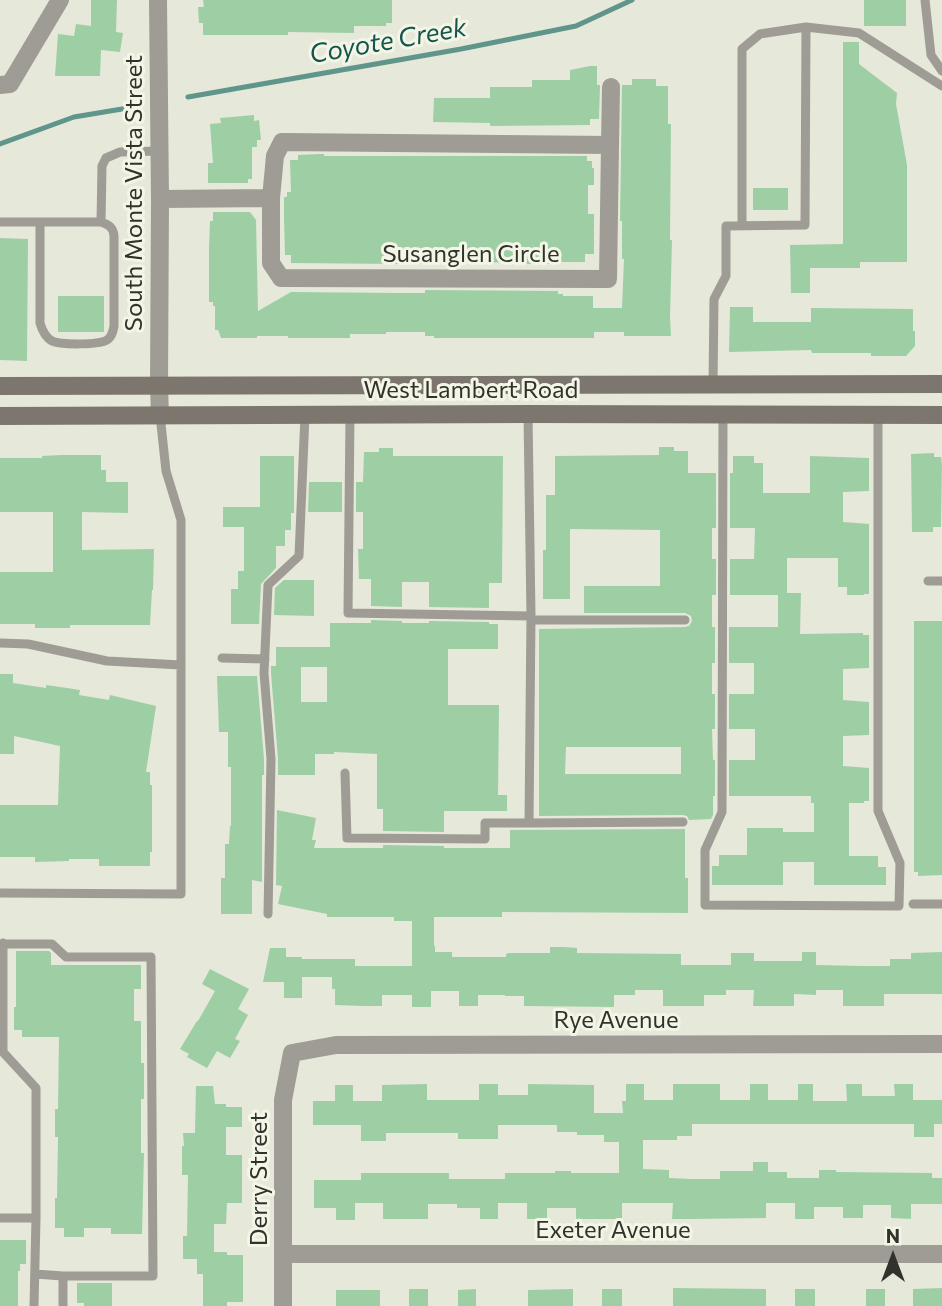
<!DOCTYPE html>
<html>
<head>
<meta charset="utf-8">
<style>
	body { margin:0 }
	#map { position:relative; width:942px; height:1306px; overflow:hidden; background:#e6e8d9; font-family:Commissioner,sans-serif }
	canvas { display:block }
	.north { position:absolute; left:858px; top:1222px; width:70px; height:70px; -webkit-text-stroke:5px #f3f6e6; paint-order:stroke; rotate:0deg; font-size:19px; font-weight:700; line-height:28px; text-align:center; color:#32322c }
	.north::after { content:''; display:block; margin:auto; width:24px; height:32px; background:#32322c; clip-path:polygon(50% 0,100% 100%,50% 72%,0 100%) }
</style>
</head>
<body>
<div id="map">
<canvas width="942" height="1306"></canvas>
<div class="north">N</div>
</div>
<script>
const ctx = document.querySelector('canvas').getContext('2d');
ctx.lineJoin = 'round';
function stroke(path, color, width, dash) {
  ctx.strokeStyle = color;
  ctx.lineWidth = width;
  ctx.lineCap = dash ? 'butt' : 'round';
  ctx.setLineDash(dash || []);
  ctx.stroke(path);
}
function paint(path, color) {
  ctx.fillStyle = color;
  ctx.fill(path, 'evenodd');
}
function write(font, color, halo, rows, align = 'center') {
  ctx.font = font + ' Commissioner,sans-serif';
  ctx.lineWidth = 6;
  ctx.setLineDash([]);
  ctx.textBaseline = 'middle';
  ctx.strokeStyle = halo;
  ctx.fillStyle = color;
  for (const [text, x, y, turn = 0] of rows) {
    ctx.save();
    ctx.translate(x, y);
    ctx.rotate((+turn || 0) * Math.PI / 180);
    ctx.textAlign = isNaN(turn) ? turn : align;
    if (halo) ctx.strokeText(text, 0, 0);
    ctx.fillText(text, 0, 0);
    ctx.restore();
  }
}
const stream = new Path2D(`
	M188,97L461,49L576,26L632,0
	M0,144L74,117L134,107`);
const building = new Path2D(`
	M91,0H117L116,32L123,33L120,52L101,50L100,76H55L58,34L74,36L76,24L91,26Z
	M203,0H392V23H386V26H354V33L288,32V35H203V23H199L198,7H204Z
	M864,0H906V26H864Z
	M843,42H859V64L897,93L896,104L907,165V262H860V268H810V293H791L790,245L843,244Z
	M590,66H597V85H600L599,119H590V125L490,126V123L433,122L434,98H490V87H532V80H570V70Z
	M632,79H656V86H668V124H671L670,240H672L670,317L671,336H624V332H594V338H434V336H425V332H386V334H350V338H288V336H257V338H221L218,330H215V306H213V302H209V248L210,221H213V212H250L256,220L258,311L291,292L398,293H425V290L558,291V294H563V296H593V308H622L624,259H622V221H620L622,85H632Z
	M254,115V121L259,120L261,140H257V147H252V179H248V183H208V163H213L210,124L221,123L220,118Z
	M320,154H324V156H587V161H592V168H594V185H588V214H594V254H585V262H557L548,264H527L521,262L399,264L291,263V255H285L284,217V197H287V192H291L290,160H298V155Z
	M753,188H788V210H753Z
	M0,238L28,239L27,361L0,360Z
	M58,296H104V332H58Z
	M730,307H753V322H811V308L913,309V331H915V346L906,356H871V353H812L811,350L729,352Z
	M659,447H674V451H688V473H716V528H712V559H716V595H712V627H715V663H712V694H715V729H712L713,760H715V796H713V815L711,819L689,820L687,816L683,815L539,816V629L685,627L689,626L692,621L691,616L685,613H584V586H660V530L570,529V599H543V550H546V495H555V456L659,455ZM566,747H681V774H565Z
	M379,448H393V456H503L502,583H489V608L429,607V582H402V607L371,606V579H359L358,549H363V512H356V482H363L364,452H379Z
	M934,453V457H941L942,465L941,527H933V532H912L911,454Z
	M61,455H101V470H106V482H128V513L82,512V550L154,549L153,590H152L150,625H70V628H35V624H0V572H53V512H0V458H42V456Z
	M260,456H294V513H291V530H285V546H276V568L261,584L259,624H231V589H238V571H244V527H223V507H260Z
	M733,456H754V463H763V493H810V456L869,458V491L843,492V522L869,524V594H864V595H847V587H838V558H787V593H801L800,634L863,633V635H869V668L843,669V700L869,702V735L843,736V766L869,768V801H864V803H849V856H878V867H886V885H814V862H783V885H712V866H719V855H747V828H783V832H814V803H811V796H729V760H755V729H729V694H754V663H729V627H778V595H730V559H754L755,528H730V473H733Z
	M309,482H342V512H308Z
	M284,580H314V616L274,615L275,588Z
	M371,620L402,621V623H429V621L489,622V624H498V649H448V705H499L498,795H507V811H444V832L383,831V809H377V754L334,752V754H315V775H278V759L271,673V666H276V647H330V623H371ZM301,667H327V702H301Z
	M914,621H942V875L918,876V872H914Z
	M0,674H13V683L46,688V685L67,688L80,690L79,695L109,700L110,695L156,706L146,772H150V785H152V852H150V866H99V859H69V861L35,862V857H0V805H58L60,746L14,736V754H0Z
	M217,676H257L264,759V775H262V882L252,880V914H221V878H225V844H229L230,826H231V767H228V732H219Z
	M277,810L316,818L312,840H316L314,848H383V845L444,846V848H510V830L685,829V878H688V913L502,912V917H434V946H435V952H452V957H506V954L509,953H550V947H564L577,948V953L681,954V965H731V953H754V961H802V952H816V965L861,966H890V959H911V953L942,952V994H884V1006H843V990H816V995L794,994V1006H753L754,990H726V995H704V1006H663V990H635V995H614V1007L524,1006V996H505V995H478V1006H459V991H431V1007H412V995H382V1006H363L335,1005V989H332V977H302V998H284V982H263L270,948H286V957H302V959H355V966H412V921H394V917H327V914L278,904L282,886L276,885Z
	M16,951H49L51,953V965H141V989H134V1021H141V1063H144V1099H141V1153H144L142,1234H111V1228H84V1237H64V1228H55V1198H57L58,1137H55V1109H58L59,1037H22V1030H14V1007H16Z
	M210,969L249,989L238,1009L248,1015L235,1039L240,1041L230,1058L217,1051L207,1068L187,1057L189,1054L180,1049L197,1021H198L215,991L202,984Z
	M427,1084V1100H479V1084H498V1095H528V1084L594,1085V1113H623L622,1101H626V1084H644V1100H673V1084H720V1100H750V1084H768V1100H798V1084H813V1101H847L846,1084H862V1096H895L894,1084H913V1100H942V1124H934V1137H914V1124H692V1136H677V1140H643V1169L669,1170V1178L691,1179H720V1171H753V1162H768V1172H787V1178H819V1170H836V1172L932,1173V1178H942V1204H911V1219L891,1218V1205H863V1218H843V1207H814V1219H795V1203H766V1218L690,1219H672L673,1203H622V1219H576V1208H547V1219H527V1203H498V1219H480V1208H457V1204H428V1219H383V1203H355V1220H336V1208H314V1180H361V1173H449V1179H505V1173H555V1171H571V1173H619V1142H604V1135H577V1132H557V1125H498V1139H458V1133H386V1141H361V1125H313V1101H335V1085H353V1101H382V1085Z
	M196,1086H213L215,1104H226V1107H242V1127H226V1155H242V1203H227L226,1224H214V1252H227V1255H243V1302H227V1306H203V1274H197V1259H183V1236H187L188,1175H182V1146H184L183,1133H195Z
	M0,1240H26V1264H20V1271H18V1306H0Z
	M77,1283H112V1306H84V1303H77Z
	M673,1288L766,1289V1306H673Z
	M942,1288V1306H913V1289Z
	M409,1289H428V1306H409Z
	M476,1289V1306H458V1290Z
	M573,1289V1306H528V1290Z
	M602,1289H622V1306H602Z
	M795,1289H815V1306H795Z
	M866,1289H885V1306H866Z
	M336,1290H380V1306H336Z`);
const lane = new Path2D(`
	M925,0L931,55L942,71
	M806,27L859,33L942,86
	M0,222H101C109,225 113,227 114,236V326C113,331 112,337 107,340C99,345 60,345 52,341C45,337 42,330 40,323V222
	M101,222L102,166L106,158L120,152L160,151
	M713,385L714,299L726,276V226L805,225L806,27L760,34L742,49V226
	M528,414L531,616L529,823L683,822
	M350,415L348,613L531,616
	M723,415L722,812L705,850V905L899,906L900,863L878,811V415
	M928,581H942
	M531,620H685
	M0,643L28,644L107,661L181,665
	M222,658L265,659
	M345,773L347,838L485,839V823H529
	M0,893L181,894V520L166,471L160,415
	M913,904H942
	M268,914L271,759L264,673L268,585L299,556L305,415
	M3,943V1052L36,1088V1218
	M0,944H52L66,957H151L153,1276H63L35,1274
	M0,1218H36L34,1306
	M63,1276V1306`);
const street = new Path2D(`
	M158,0L160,199L159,386L160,415
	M0,85L10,84L60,0
	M282,142L610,145L608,279L281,278L271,263V198L275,156Z
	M610,145L611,87
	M160,199L271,198
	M283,1254H942
	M283,1306V1100L292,1053L336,1045L942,1044`);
const secondary = new Path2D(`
	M0,386L942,384
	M0,416L528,414L942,415`);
const streetNames = [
	["South Monte Vista Street",134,193,-90],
	["Susanglen Circle",471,254],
	["West Lambert Road",471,390],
	["Rye Avenue",616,1020],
	["Derry Street",259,1179,-90],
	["Exeter Avenue",613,1230]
];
const waterNames = [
	["Coyote Creek",388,41,-10]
];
stroke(stream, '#60958b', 5);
paint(building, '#9ecfa4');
stroke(lane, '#9f9b95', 9);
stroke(street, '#9f9b95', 18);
stroke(secondary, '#7c766e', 18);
write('24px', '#32322c', '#f3f6e6', streetNames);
write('italic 26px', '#12554d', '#f3f6e6', waterNames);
</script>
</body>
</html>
